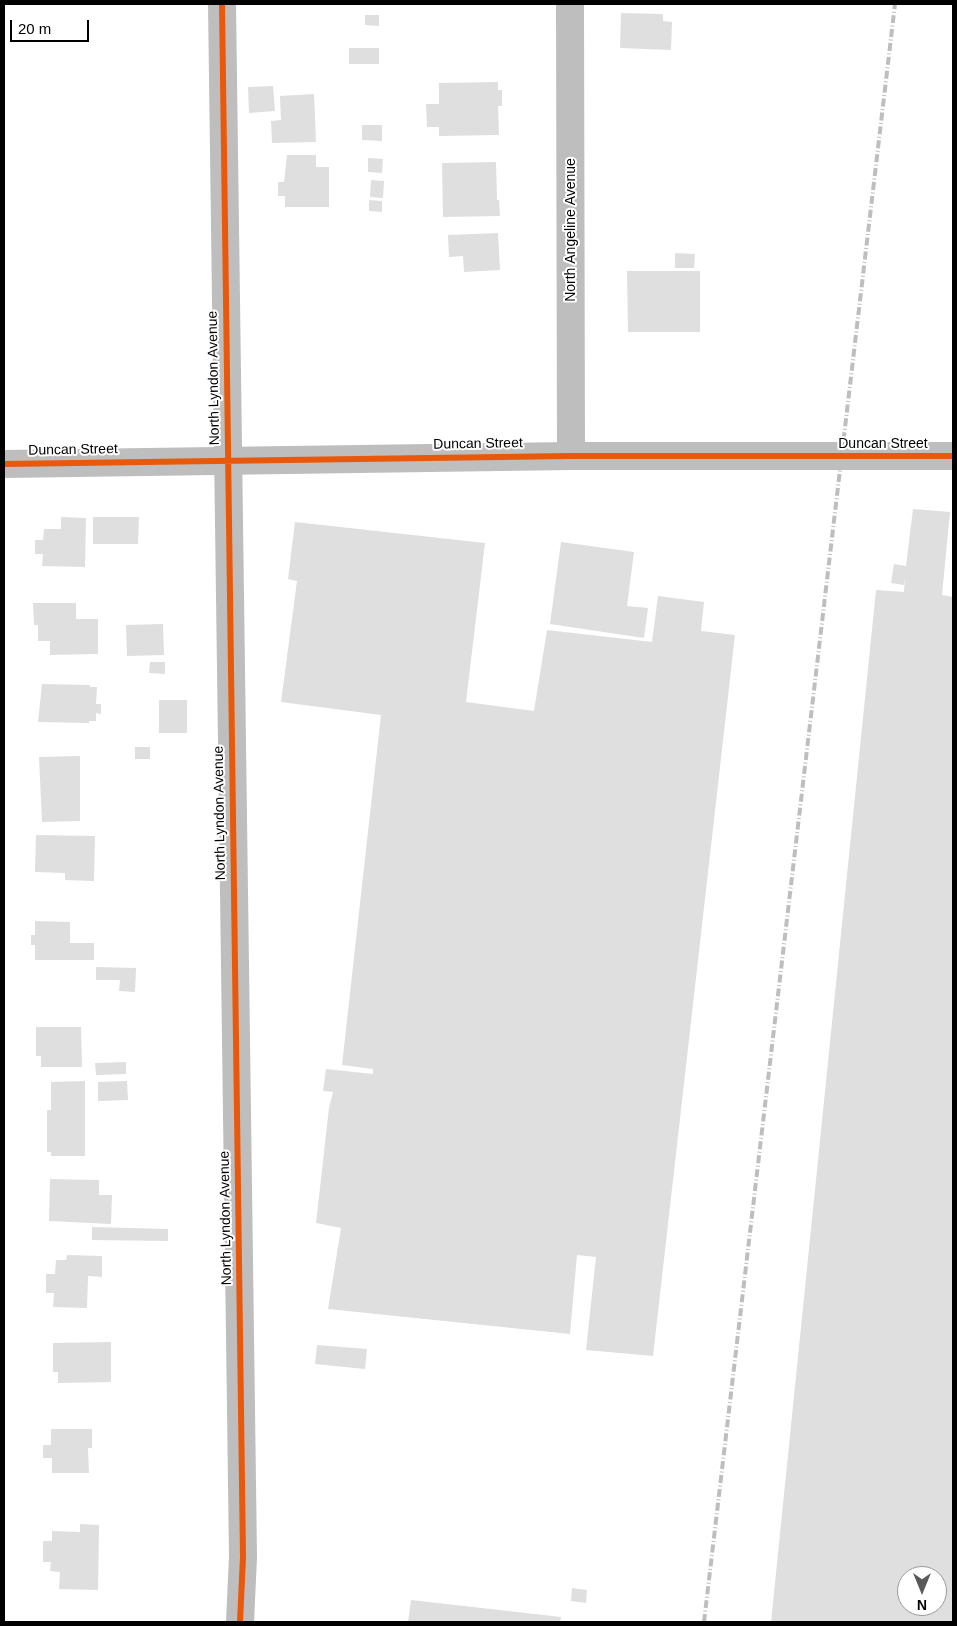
<!DOCTYPE html>
<html>
<head>
<meta charset="utf-8">
<style>
	body { margin:0 }
	#map { position:relative; width:957px; height:1626px; overflow:hidden; background:#fff; font-family:Arial,sans-serif }
	canvas { display:block }
	.frame { position:absolute; inset:0; border:5px solid #000; pointer-events:none }
	.north { position:absolute; left:897px; top:1566px; width:50px; height:50px; box-sizing:border-box; background:#fff; border:1px solid #999; border-radius:50%; rotate:180deg; font-size:14px; font-weight:700; line-height:20px; text-align:center; color:#000 }
	.north::after { content:''; display:block; margin:auto; width:18px; height:22px; background:#595959; clip-path:polygon(50% 0,100% 100%,50% 72%,0 100%) }
	.scale { position:absolute; left:10px; top:20px; width:79px; height:22px; box-sizing:border-box; border:2px solid #000; border-top:0; padding-left:6px; font-size:15px; line-height:18px; white-space:nowrap; color:#000; -webkit-text-stroke:4px #fff; paint-order:stroke }
</style>
</head>
<body>
<div id="map">
<canvas width="957" height="1626"></canvas>
<div class="frame"></div>
<div class="north">N</div>
<div class="scale">20 m</div>
</div>
<script>
const ctx = document.querySelector('canvas').getContext('2d');
ctx.lineJoin = 'round';
function paint(path, color) {
  ctx.fillStyle = color;
  ctx.fill(path, 'evenodd');
}
function stroke(path, color, width, dash) {
  ctx.strokeStyle = color;
  ctx.lineWidth = width;
  ctx.lineCap = dash ? 'butt' : 'round';
  ctx.setLineDash(dash || []);
  ctx.stroke(path);
}
function write(font, color, halo, rows, align = 'center') {
  ctx.font = font + ' Arial,sans-serif';
  ctx.lineWidth = 4;
  ctx.setLineDash([]);
  ctx.textBaseline = 'middle';
  ctx.strokeStyle = halo;
  ctx.fillStyle = color;
  for (const [text, x, y, turn = 0] of rows) {
    ctx.save();
    ctx.translate(x, y);
    ctx.rotate((+turn || 0) * Math.PI / 180);
    ctx.textAlign = isNaN(turn) ? turn : align;
    if (halo) ctx.strokeText(text, 0, 0);
    ctx.fillText(text, 0, 0);
    ctx.restore();
  }
}
const building = new Path2D(`
	M621,13L663,14V21L672,22L671,50L620,48Z
	M365,15H379V26L365,25Z
	M349,48H379V64H349Z
	M498,82V90H502V106H498L499,135L439,136V127H427L426,104H439V83Z
	M273,86L275,111L249,113L248,87Z
	M314,94L316,142L272,143L271,121L281,120L280,96Z
	M362,125H382V141L362,140Z
	M287,155H316V167H329V207H285V196H278V182H284Z
	M368,158L383,159L382,173L368,172Z
	M496,162L497,200H499L500,216L443,217L442,163Z
	M371,180L384,181L383,198L370,197Z
	M369,200L382,201V212L369,211Z
	M498,233L500,270L464,272L463,256L449,257L448,235Z
	M675,253L695,254L694,268H675Z
	M627,271H700V332H628Z
	M913,509L950,512L942,595L953,597V1622H771L876,590L904,592L905,577L904,585L891,583L894,564L906,566ZM907,1576H937V1606H907Z
	M61,517L86,518L85,567L42,566L43,554H35V540H43L44,529H61Z
	M93,517H139L138,544H93Z
	M295,522L485,543L466,702L534,711L547,630L652,642L658,596L704,602L701,631L735,635L653,1356L586,1350L596,1257L577,1255L570,1334L328,1309L341,1228L316,1223L329,1108L333,1092L323,1091L326,1069L373,1074V1069L342,1065L381,715L281,702L297,581L288,579Z
	M561,542L634,552L627,606L648,608L644,638L550,624Z
	M33,603H76V619H98V654L50,655V641H38V625H34Z
	M163,624L164,655L127,656L126,625Z
	M150,662H165V674L149,673Z
	M42,684L90,685V687H97L96,704H101V714L96,713V721H89V723L38,722Z
	M159,700H187V733H159Z
	M135,747H150V759H135Z
	M80,756V821L42,822L39,757Z
	M36,835L95,836L94,881L65,880V873L35,872Z
	M35,921L70,922V943H94V960H35V945H31V935H35Z
	M96,967L136,968L135,992L119,991L120,980H96Z
	M36,1027H81L82,1067H41V1056H36Z
	M126,1062V1074L96,1075L95,1063Z
	M85,1081V1156H51V1152H47V1110H51V1082Z
	M127,1081L128,1100L98,1101V1082Z
	M50,1179L99,1180V1195H112L111,1224L49,1221Z
	M92,1227L168,1229V1241L92,1240Z
	M67,1255L102,1256V1277L88,1276L87,1308L53,1307L54,1293H46V1274H55L56,1260H66Z
	M111,1342V1382L58,1383V1372H53V1343Z
	M317,1345L367,1349L365,1369L315,1364Z
	M51,1429H92V1448H88L89,1473H52V1458H43V1445H51Z
	M80,1524L99,1525L98,1590L59,1589L60,1572L50,1571L51,1562H43V1541H52V1531L80,1532Z
	M572,1588L587,1590L586,1603L571,1601Z
	M411,1600L561,1617L560,1622H408Z`);
const minor = new Path2D(`
	M222,4L243,1557L240,1622
	M570,4L571,456`);
const tertiary = new Path2D(`
	M4,464L571,456H953`);
const rail = new Path2D(`
	M704,1622L895,4`);
const cycleway = new Path2D(`
	M222,4L243,1557L240,1622
	M4,464L571,456H953`);
const streetNames = [
	["North Angeline Avenue",571,230,-90],
	["North Lyndon Avenue",214,378,-91],
	["Duncan Street",478,444,-1],
	["Duncan Street",883,444],
	["Duncan Street",73,450,-1],
	["North Lyndon Avenue",220,813,-91],
	["North Lyndon Avenue",226,1218,-91]
];
paint(building, '#dfdfdf');
stroke(minor, '#bebebe', 28);
stroke(tertiary, '#bebebe', 28);
stroke(rail, '#bebebe', 4, [8, 2.5, 1, 2.5]);
stroke(cycleway, '#e8590c', 6);
write('14px', '#000', '#fff', streetNames);
</script>
</body>
</html>
